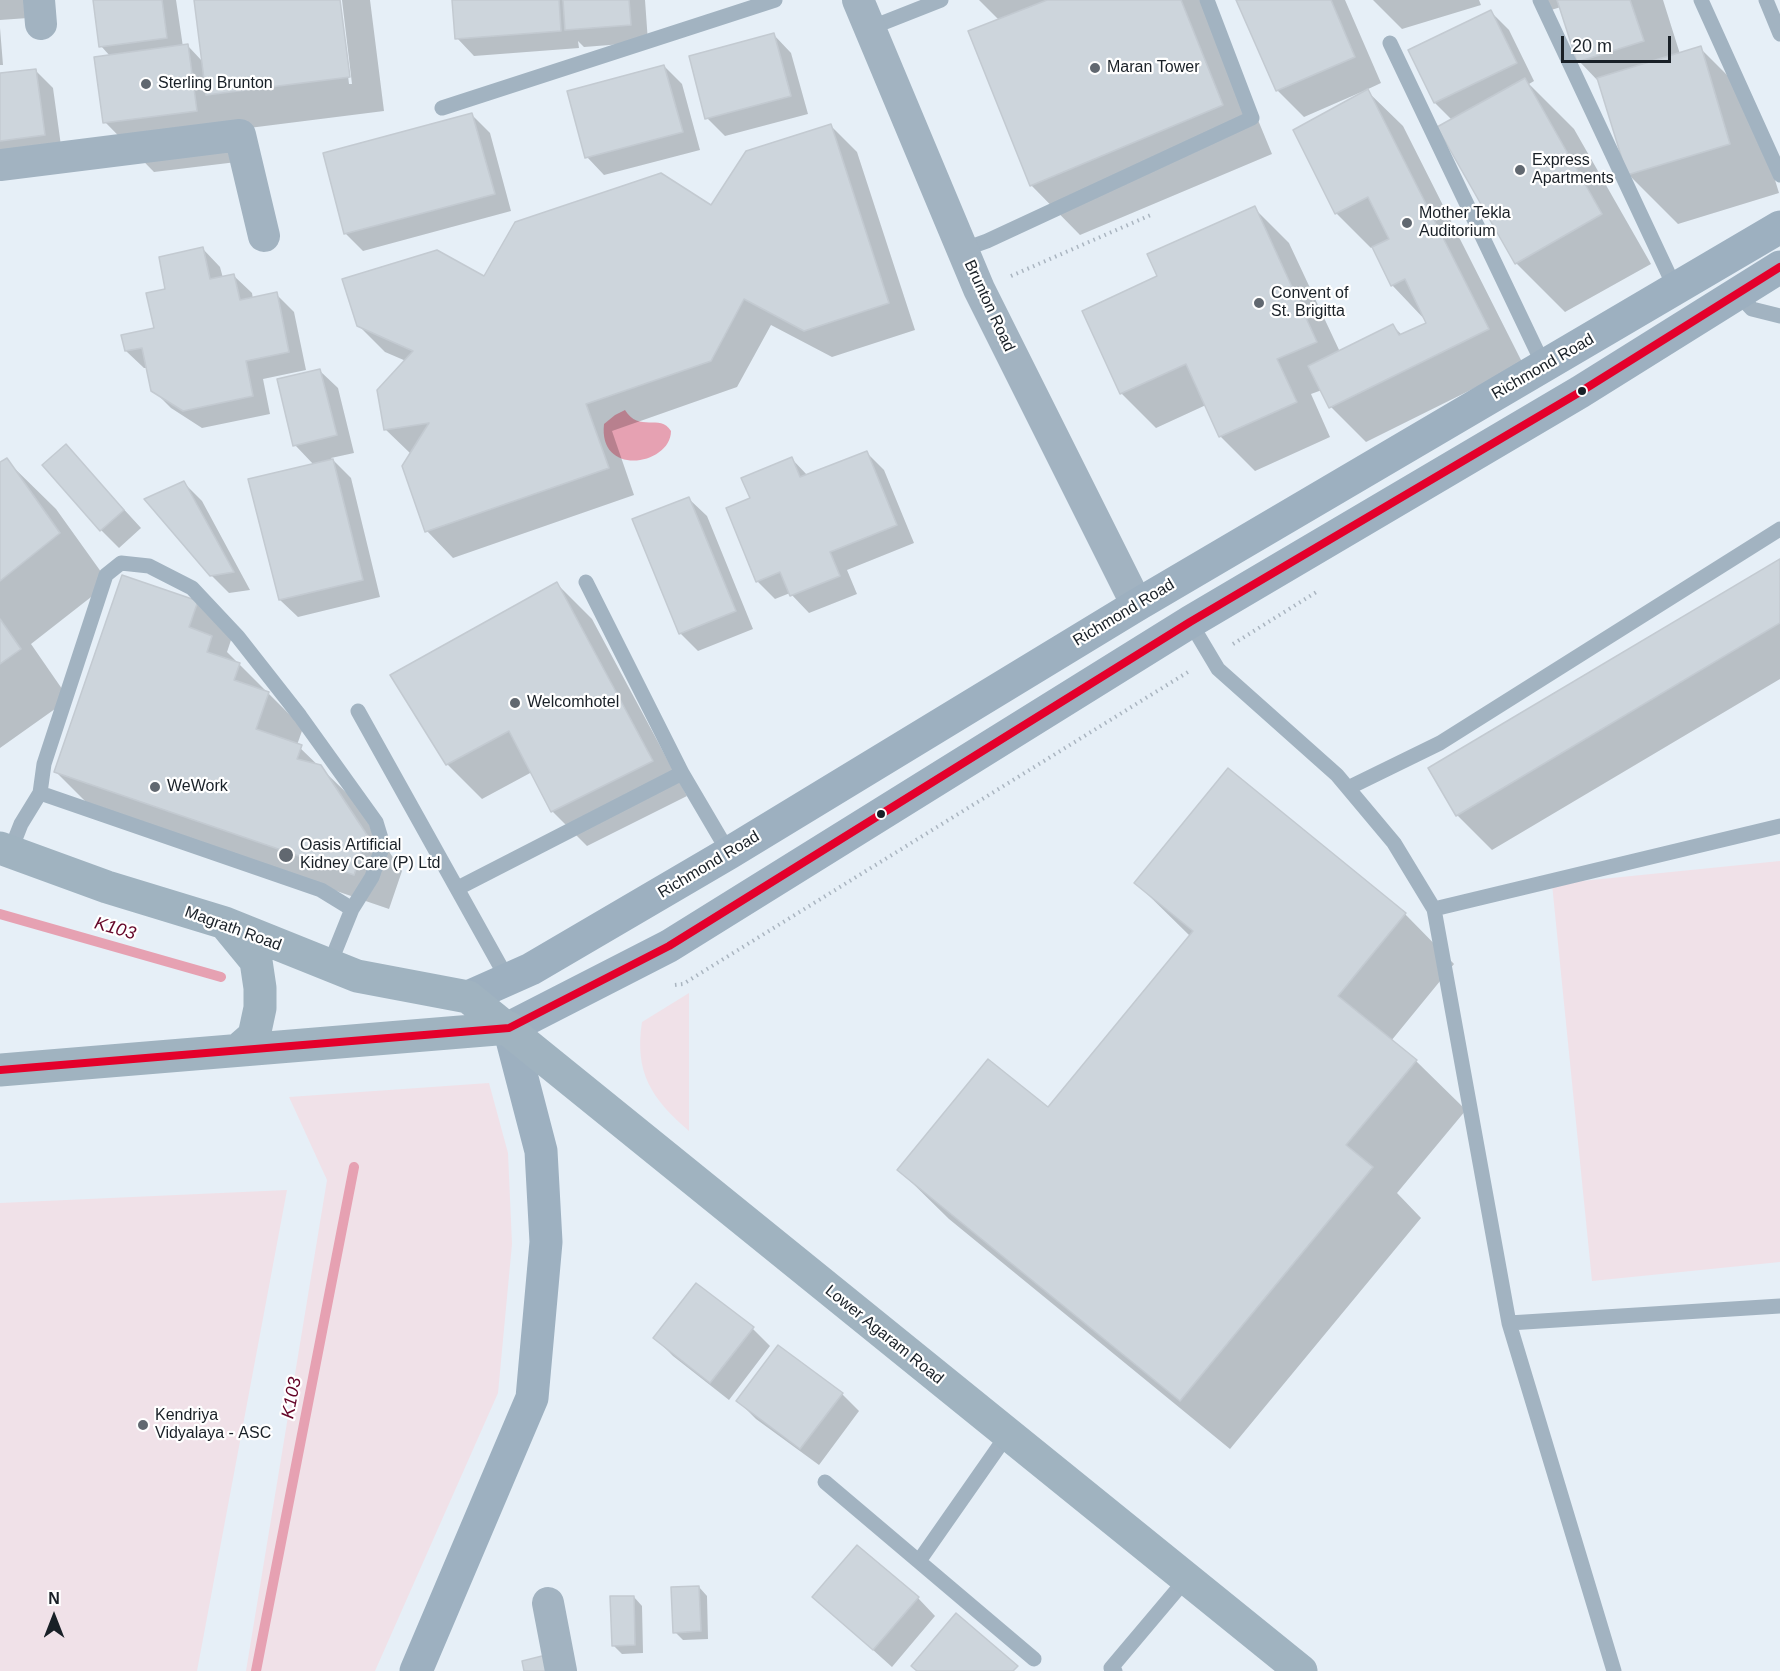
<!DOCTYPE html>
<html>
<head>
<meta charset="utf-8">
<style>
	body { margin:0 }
	#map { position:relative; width:1780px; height:1671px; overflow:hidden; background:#e6eff7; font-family:Helvetica,sans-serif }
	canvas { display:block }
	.north { position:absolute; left:24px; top:1587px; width:60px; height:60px; -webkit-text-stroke:4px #fff; paint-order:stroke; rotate:0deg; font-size:16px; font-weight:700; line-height:24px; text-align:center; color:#192027 }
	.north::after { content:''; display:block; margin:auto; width:21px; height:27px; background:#192027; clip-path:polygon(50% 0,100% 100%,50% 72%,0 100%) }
	.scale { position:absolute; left:1561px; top:36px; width:110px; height:27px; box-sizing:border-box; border:3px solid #192027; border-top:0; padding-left:8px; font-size:18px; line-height:21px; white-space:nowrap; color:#192027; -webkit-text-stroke:4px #fff; paint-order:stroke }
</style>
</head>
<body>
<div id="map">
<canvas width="1780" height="1671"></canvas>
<div class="north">N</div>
<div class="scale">20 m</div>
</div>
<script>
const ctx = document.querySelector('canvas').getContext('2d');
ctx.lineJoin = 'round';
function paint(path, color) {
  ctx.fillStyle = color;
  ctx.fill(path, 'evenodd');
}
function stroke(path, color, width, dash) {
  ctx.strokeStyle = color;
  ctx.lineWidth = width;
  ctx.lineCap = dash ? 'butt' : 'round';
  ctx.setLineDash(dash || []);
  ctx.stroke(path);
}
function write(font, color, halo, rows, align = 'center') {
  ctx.font = font + ' Helvetica,sans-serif';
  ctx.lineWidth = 4.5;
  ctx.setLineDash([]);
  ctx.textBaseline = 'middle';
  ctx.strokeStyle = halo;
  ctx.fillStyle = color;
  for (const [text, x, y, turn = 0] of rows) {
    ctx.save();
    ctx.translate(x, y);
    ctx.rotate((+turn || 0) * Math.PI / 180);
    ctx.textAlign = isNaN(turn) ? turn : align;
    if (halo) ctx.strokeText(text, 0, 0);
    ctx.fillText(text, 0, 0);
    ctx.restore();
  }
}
const green = new Path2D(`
	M1780,861V1262L1592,1281L1552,884Z
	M689,993V1131C652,1099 634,1073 642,1022Z
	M489,1083L508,1153L512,1244L498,1393L375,1671H246L327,1180L289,1097Z
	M287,1190L197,1671H0V1203Z`);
const water = new Path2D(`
	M625,410C639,433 660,413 671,431C671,465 598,478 604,424L615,415Z`);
const shadow = new Path2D(`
	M0,0H54L56,16L0,20Z
	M94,0H176L183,47L188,46L203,62L196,0H339L349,84H352L342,0H370L384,111L241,129L245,161L154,172L105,122L110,56L101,46Z
	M454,0H645L648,42L584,47L578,41L579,48L474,56L457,38Z
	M979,0H1205L1211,6L1272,154L1080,235L1031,185L999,20Z
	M1238,0H1345L1381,83L1366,90L1403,126L1523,364L1366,442L1331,407L1322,390L1311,394L1330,437L1255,471L1220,436L1206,405L1156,428L1121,393L1159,277L1254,208L1289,243L1340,352L1393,326L1403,336L1428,323L1392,285L1373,247L1371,248L1336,213L1366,90L1304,117L1277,90Z
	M1373,0H1479L1481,5L1402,29Z
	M1541,0H1663L1680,54L1700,48L1750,98L1779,193L1678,224L1628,174L1600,83L1579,61L1561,7L1551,10Z
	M1491,12L1509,30L1534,81L1529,84L1574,129L1651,264L1565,312L1516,263L1452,120L1435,103L1410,51Z
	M0,28L3,65H0Z
	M774,35L791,53L808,114L725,136L707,118Z
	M664,66L682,84L700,150L604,175L587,157Z
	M35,70L53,88L62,153L0,160V75Z
	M472,115L490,133L511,211L363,251L345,233Z
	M830,125L857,152L915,330L832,357L771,325L737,387L612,431L634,495L453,558L427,531L411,454L385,429L406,361L385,352L358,325L485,278L711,207Z
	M203,249L220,267L223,278L234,276L252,293L253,299L276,294L294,312L306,370L263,379L270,414L202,428L171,408L153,390L148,368H144L126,351L155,329L167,290Z
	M320,371L338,388L354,453L331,458L351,478L380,597L298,617L280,600L314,465L295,445Z
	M66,446L141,528L119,548L101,530Z
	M866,452L884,470L914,543L847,570L857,594L809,613L790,593L775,599L757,581L752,499L792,459L808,476Z
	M6,460L56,509L109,583L31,644L69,699L0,748V464Z
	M184,483L202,501L250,590L229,593L211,575Z
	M689,499L707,516L753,629L698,651L680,633Z
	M1780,561V679L1492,850L1457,815Z
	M557,584L592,619L687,796L587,846L552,811L532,772L482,799L447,764Z
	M197,602L232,637L227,652L303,728L297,745L356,802L402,871L389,909L91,807L56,772Z
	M1229,771L1405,914L1454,964L1391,1041L1416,1061L1466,1110L1397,1193L1421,1218L1230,1449L949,1219L899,1170L1048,1109L1190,936L1136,883Z
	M753,1329L770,1346L729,1400L673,1356L655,1338Z
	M842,1394L859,1411L819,1465L756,1419L738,1401Z
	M699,1587L707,1596L708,1639L683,1640L675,1632Z
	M634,1597L642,1606L643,1653L622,1654L613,1645Z
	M814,1597L918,1598L935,1616L892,1667Z`);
const stream = new Path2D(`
	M0,914L221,977
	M256,1671L354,1167`);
const building = new Path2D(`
	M93,0H162L167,38L99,47Z
	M194,0H340L350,77L206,95Z
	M452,0H559L561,31L455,39Z
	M563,0H629L631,25L565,30Z
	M1047,0H1181L1223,105L1030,186L968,31Z
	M1236,0H1331L1355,57L1276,91Z
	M1557,0H1630L1644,41L1577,62Z
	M1491,10L1517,63L1434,103L1408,50Z
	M774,33L791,96L705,119L689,56Z
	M188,44L197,111L103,123L94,57Z
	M1701,46L1730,144L1627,175L1597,78Z
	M664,65L683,132L585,158L567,91Z
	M36,69L45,135L0,141V73Z
	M1525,78L1602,214L1515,264L1437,127Z
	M1368,89L1489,329L1329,408L1308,366L1393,324L1399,335L1426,323L1405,279L1391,286L1372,247L1389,239L1368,197L1335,214L1293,130Z
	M472,113L495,194L344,234L323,153Z
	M831,124L889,303L804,331L744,299L711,361L586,404L609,468L425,532L402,466L429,423L384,430L377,390L413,351L357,326L342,279L437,250L484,276L515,222L661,173L711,205L746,151Z
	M1255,206L1317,342L1277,359L1297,402L1219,437L1186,364L1120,394L1082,311L1157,276L1147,254Z
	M203,247L210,279L234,274L240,300L277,292L289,352L246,361L253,396L183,411L151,391L142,348L125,351L121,335L154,328L146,293L165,289L159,257Z
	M320,369L337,435L293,446L277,379Z
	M66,444L124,510L100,531L42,465Z
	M867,451L897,525L830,552L840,576L790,596L780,572L756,582L726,508L750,498L741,478L792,457L800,477Z
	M7,458L60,533L0,581V462Z
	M333,459L363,580L279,600L248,479Z
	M184,481L234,572L210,576L144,499Z
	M689,497L736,611L679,634L632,519Z
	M1780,559V623L1456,816L1428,768Z
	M122,575L198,601L189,627L212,636L207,652L240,663L234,680L269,692L256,729L302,745L297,759L321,765L367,835L354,875L54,772Z
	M557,582L653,761L551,812L509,731L446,765L390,675Z
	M0,619L21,649L0,664Z
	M1228,768L1406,913L1338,996L1417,1060L1346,1145L1373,1167L1180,1401L897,1170L988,1059L1048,1107L1193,931L1134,883Z
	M696,1283L754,1327L710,1383L653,1338Z
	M778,1345L843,1393L800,1449L736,1401Z
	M857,1545L919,1597L873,1650L812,1597Z
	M699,1586L701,1631L673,1633L671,1587Z
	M610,1596H634L635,1645L612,1646Z
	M956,1613L1018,1666L1013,1671H917L911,1666Z
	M554,1653L558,1671H524L522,1661Z`);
const path = new Path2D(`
	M1011,276L1153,214
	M1233,644L1318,591
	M675,985L683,984L1188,672`);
const lane = new Path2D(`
	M1540,0L1676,290
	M1701,0L1780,175
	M1766,0L1780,34
	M870,28L941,0
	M1390,43L1544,366
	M442,108L775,0
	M962,250L987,241L1252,118L1207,0
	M1737,293L1752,309L1780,316
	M586,582L682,773L729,853
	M1190,622L1218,669L1337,775L1394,843L1434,909L1509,1323L1780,1306
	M358,711L508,980
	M1348,788L1440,743L1780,529
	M40,793L321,890L352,909
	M10,852L21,824L40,793L44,764L106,575L121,563L149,566L192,588L238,637L300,716L376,822L383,845L372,877L352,909L329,966
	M458,888L682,773
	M1434,909L1780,826
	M1509,1323L1614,1671
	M825,1482L1034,1659
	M919,1561L1007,1435
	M1115,1671L1111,1668L1187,1578`);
const street = new Path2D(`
	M39,0L41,24
	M858,0L979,289L1137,605
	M0,165L240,135L264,236
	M548,1603L561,1671`);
const secondary = new Path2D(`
	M468,997L531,969L729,853L1137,605L1780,227
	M416,1671L532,1398L546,1242L541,1151L509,1028L669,946L1190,622L1580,392L1780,267`);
const primary = new Path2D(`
	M0,848L107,887L225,923L357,976L468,997L1301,1671
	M228,927L256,961L260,988V1008L254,1036L238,1050
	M0,1070L509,1028`);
const bus1 = new Path2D(`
	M0,1070L509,1028L669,946L1190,622L1580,392L1780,267`);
const markers = [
	[1095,68,6,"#616870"],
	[146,84,6,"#616870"],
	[1520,170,6,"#616870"],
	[1407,223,6,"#616870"],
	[1259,303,6,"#616870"],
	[1582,391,5,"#192027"],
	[515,703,6,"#616870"],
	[155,787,6,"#616870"],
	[881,814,5,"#192027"],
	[286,855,8,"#616870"],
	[143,1425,6,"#616870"]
];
const poiNames = [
	["Maran Tower",1107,68],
	["Sterling Brunton",158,84],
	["Express",1532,161],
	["Apartments",1532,179],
	["Mother Tekla",1419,214],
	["Auditorium",1419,232],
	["Convent of",1271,294],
	["St. Brigitta",1271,312],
	["Welcomhotel",527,703],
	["WeWork",167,787],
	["Oasis Artificial",300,846],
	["Kidney Care (P) Ltd",300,864],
	["Kendriya",155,1416],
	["Vidyalaya - ASC",155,1434]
];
const streetNames = [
	["Brunton Road",989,306,65],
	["Richmond Road",1543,367,-30],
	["Richmond Road",1124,613,-31],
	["Richmond Road",709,865,-31],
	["Magrath Road",233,929,20],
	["Lower Agaram Road",884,1335,39]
];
const waterNames = [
	["K103",115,929,16],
	["K103",292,1398,-79]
];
paint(green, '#f0e1e8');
paint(water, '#e6a1b2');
paint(shadow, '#0003');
stroke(stream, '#e6a1b2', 10);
paint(building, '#cdd5dc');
stroke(building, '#c3cad1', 1.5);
stroke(path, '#aab5c0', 4, [1.5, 4.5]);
stroke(lane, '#a2b3c1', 15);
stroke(street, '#a2b3c1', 32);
stroke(secondary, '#9db0c0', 33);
stroke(primary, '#a0b3c0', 33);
stroke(bus1, '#e4002b', 8);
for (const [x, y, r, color] of markers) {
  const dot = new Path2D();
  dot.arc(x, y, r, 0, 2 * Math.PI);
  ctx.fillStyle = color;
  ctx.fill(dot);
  stroke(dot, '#fff', 2);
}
write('16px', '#192027', '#fff', poiNames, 'left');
write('16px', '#192027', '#fff', streetNames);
write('italic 18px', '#650528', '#fff', waterNames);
</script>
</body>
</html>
